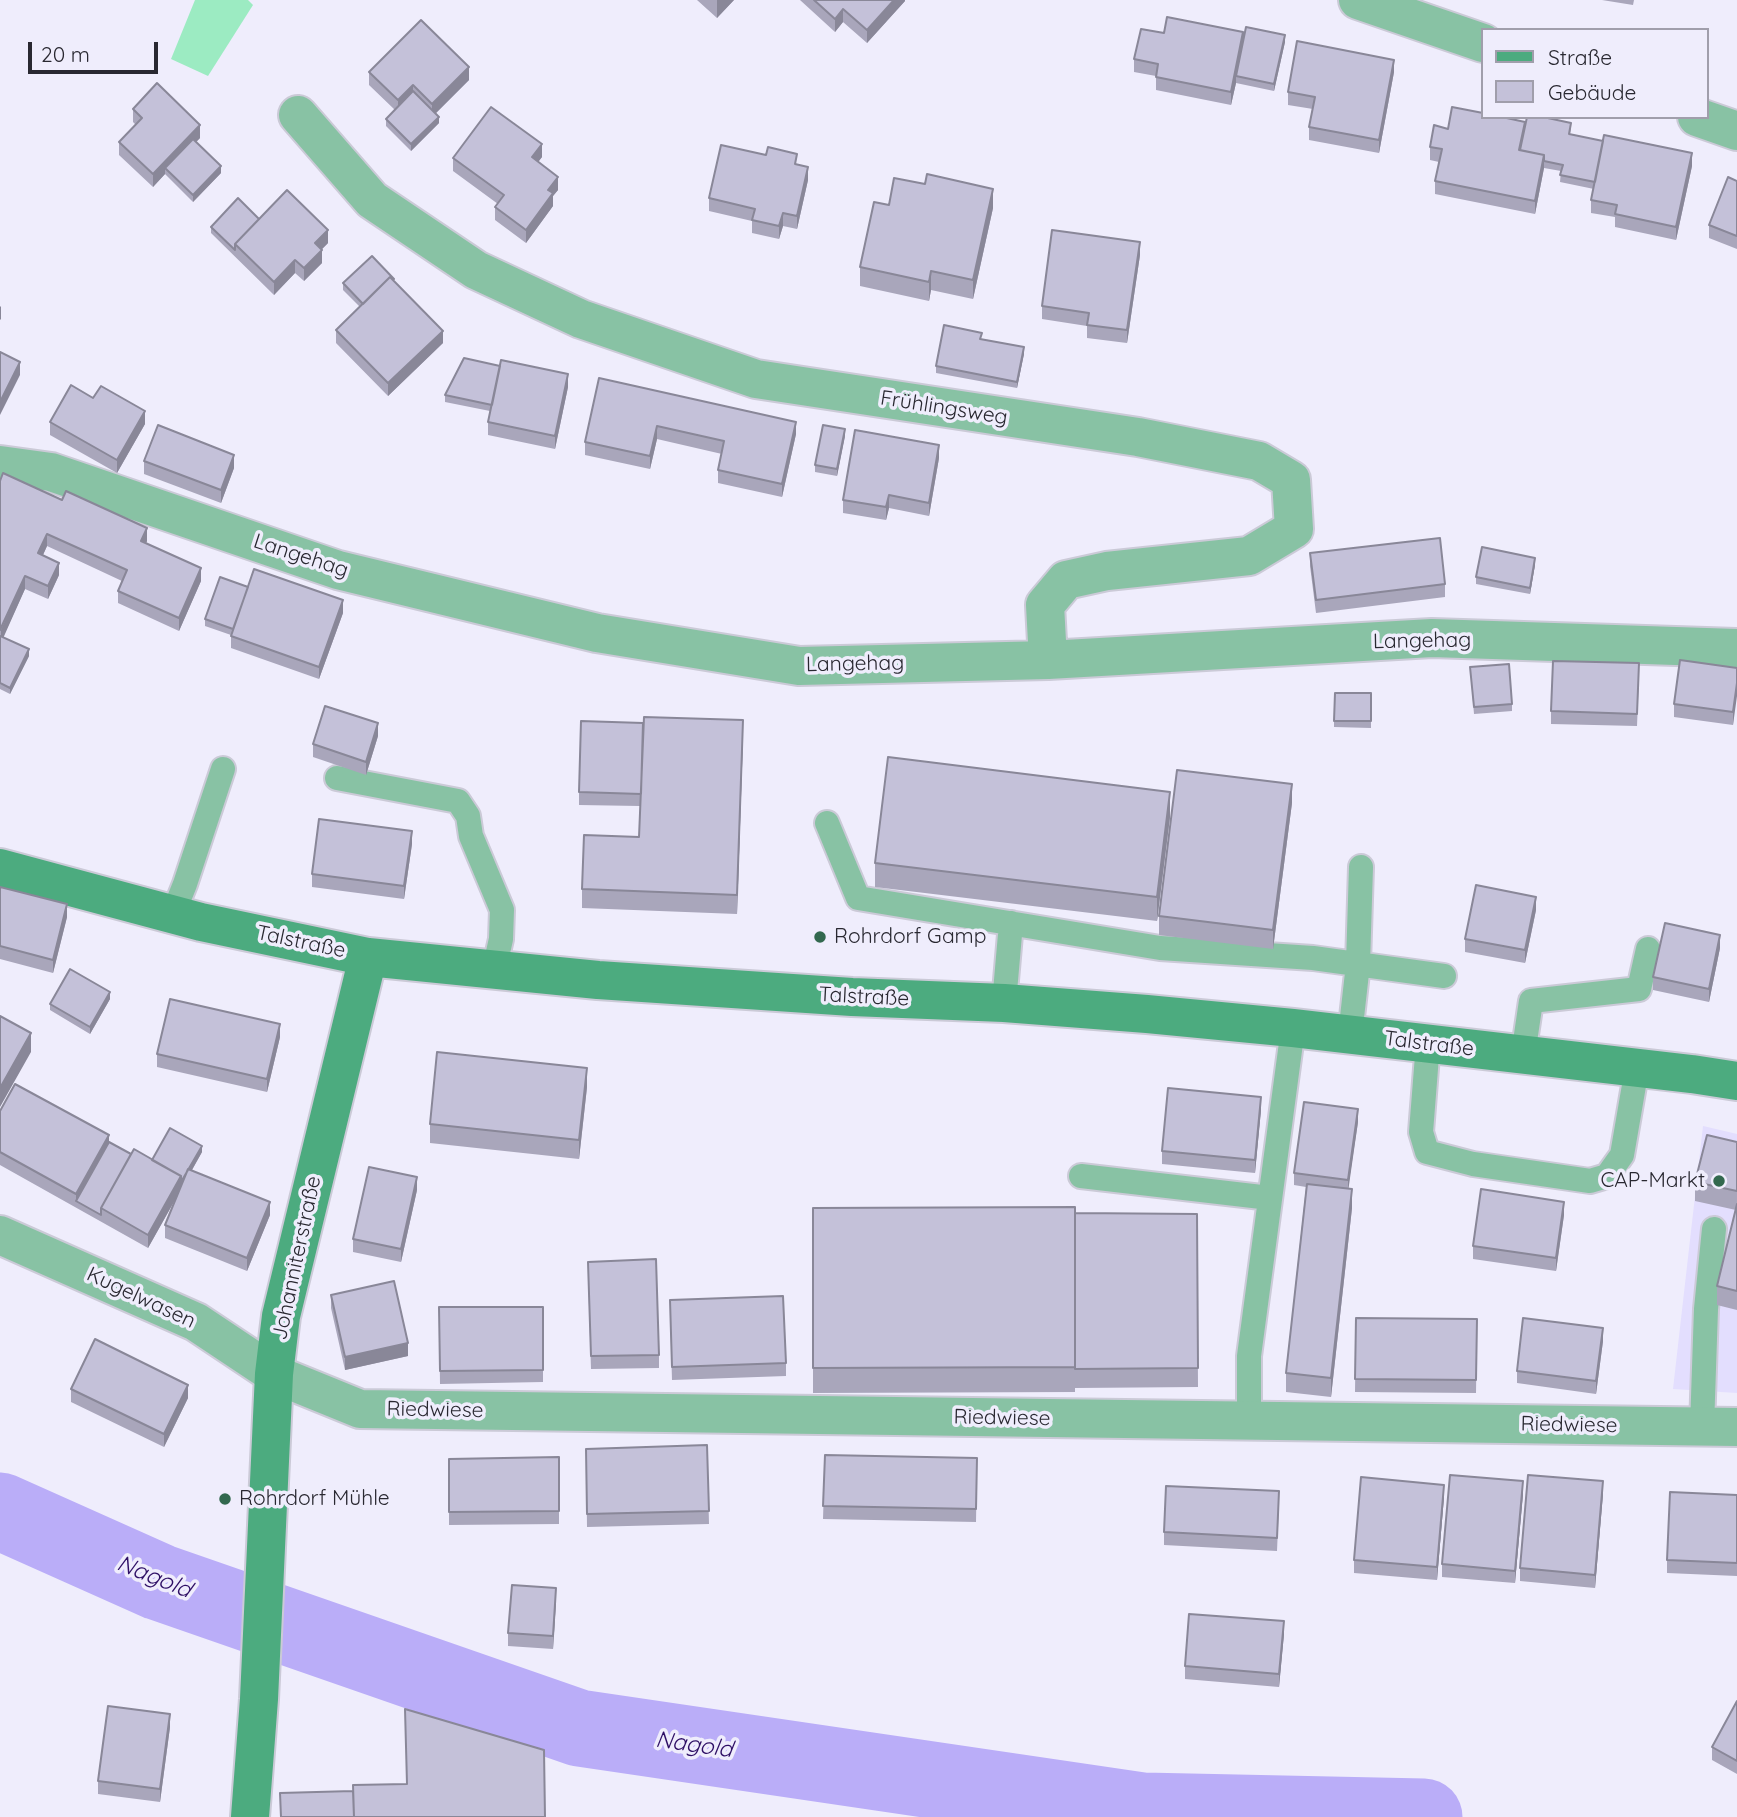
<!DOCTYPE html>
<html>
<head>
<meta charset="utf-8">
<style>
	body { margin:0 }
	#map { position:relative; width:1737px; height:1817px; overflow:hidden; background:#efedfc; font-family:Quicksand,sans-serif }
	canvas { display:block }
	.legend { position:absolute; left:1481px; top:28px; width:228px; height:91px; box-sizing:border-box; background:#efedfc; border:2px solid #a09eab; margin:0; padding:9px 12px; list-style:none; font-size:21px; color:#292831 }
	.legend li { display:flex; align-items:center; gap:14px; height:35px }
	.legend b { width:35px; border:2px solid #a09eab }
	.scale { position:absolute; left:28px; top:42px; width:130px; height:32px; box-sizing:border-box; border:4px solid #292831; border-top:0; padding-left:9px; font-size:21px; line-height:24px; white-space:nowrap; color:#292831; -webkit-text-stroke:5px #efedfc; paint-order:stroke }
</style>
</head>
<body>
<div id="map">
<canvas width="1737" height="1817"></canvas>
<ul class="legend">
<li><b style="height:9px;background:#4cab7f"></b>Straße</li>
<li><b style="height:19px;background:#c4c1d9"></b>Gebäude</li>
</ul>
<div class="scale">20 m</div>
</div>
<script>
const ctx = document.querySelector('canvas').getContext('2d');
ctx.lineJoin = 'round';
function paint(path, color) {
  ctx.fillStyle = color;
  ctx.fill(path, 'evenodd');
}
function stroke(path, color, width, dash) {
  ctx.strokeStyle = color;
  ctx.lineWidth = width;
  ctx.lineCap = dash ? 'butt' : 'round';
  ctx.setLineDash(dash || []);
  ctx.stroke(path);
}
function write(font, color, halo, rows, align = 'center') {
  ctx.font = font + ' Quicksand,sans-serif';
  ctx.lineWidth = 7;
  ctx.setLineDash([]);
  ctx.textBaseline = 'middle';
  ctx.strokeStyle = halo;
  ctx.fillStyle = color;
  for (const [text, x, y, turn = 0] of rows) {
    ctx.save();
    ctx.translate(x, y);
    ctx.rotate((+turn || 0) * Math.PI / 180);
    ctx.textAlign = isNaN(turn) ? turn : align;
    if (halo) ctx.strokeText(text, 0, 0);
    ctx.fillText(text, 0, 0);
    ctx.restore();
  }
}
const built = new Path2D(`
	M1703,1126L1737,1134V1393L1673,1389Z`);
const green = new Path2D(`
	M195,0H248L253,5L208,76L171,59Z`);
const canal = new Path2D(`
	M1122,1817L1143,1811`);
const river = new Path2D(`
	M0,1511L159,1582L579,1728L1143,1811L1424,1817`);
const lane = new Path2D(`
	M337,778L458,801L468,816L471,836L502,910L501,939L494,970
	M827,823L858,898L1160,948L1313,958L1444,976
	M173,914L185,884L223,769
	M1004,1003L1011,923
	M1350,1035L1358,964L1361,867
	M1428,1043L1421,1132L1427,1152L1473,1164L1590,1181L1607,1176L1622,1155L1637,1068
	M1523,1055L1531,1001L1639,989L1648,949
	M1081,1176L1270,1198
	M1249,1421V1356L1293,1028
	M1702,1427L1706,1309L1714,1229`);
const street = new Path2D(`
	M1358,0L1483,43
	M298,115L372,200L476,270L581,319L756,379L1138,437L1259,461L1291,480L1294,529L1249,556L1107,571L1066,580L1045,605L1048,660
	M1697,117L1737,131
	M0,465L51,472L338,570L597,633L799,666L1048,660L1432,638L1737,648
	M0,1235L196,1322L274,1374L360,1409L1737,1427`);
const secondary = new Path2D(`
	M0,868L201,922L368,957L598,980L852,997L1004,1003L1147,1014L1293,1028L1692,1074L1737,1081
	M250,1817L259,1699L274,1374L281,1316L368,957`);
const wall = new Path2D(`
	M697,0H734L717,18Z
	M800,0H905V1L867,43L843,22L835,32Z
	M1602,0H1634L1633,5Z
	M1164,33L1285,42L1274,91L1236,83L1231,105L1156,90V76L1134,72V59Z
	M369,72L469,80L436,113L439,123L411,151L386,126V119L395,110L369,85Z
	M1394,72L1379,153L1309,140V127L1313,109L1288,105V92Z
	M133,109L200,138L196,142L221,173L193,202L165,174L153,187L119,155V142L136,125L133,122Z
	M1525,128L1571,129L1570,134L1692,166L1676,240L1615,227V217L1591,213V200L1594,189L1560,182L1561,171L1544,168L1535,214L1435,194V181L1439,162L1430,160V147L1448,129Z
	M542,157L538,162L558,190L553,196V206L526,243L495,220V207L498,204L453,171V158Z
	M797,165L808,180L797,229L783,226L779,239L752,233V221L709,211V198Z
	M1737,181V249L1709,238V225Z
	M889,205L993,208L973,299L931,290L929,301L860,286V267Z
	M259,219L328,243L322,249V263L304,281L295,273L274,295L211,233V227Z
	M1140,255L1127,343L1087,338V326L1042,319V306Z
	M343,283L443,343L388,396L336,343V330L360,307L343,290Z
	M1024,354L1017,388L936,373V366Z
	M599,378L796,434L782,497L718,483V470L722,454L657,439L650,469L585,455V442Z
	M568,387L555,449L488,435V422L490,411L445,402V395Z
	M93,398L145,424L117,473L50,435V422Z
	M845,436L837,476L815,472V465Z
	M939,458L929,516L889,508L886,520L843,513V500Z
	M144,461L234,468L221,503L144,474Z
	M0,481L147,541L146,543L201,581L179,631L118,603V591L122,581L47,546L43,555L59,575L48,599L25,589L3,637L29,656L10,694L0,689Z
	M1310,553L1445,584V597L1316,613L1310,566Z
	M1535,565L1530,594L1476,584V577Z
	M248,587L343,613L319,679L231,648V635L205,626V619Z
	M1470,667L1512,704V711L1474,714Z
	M1737,668L1733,725L1674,717V704Z
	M1639,676L1637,726L1551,724V711Z
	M1371,693V728L1334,727V721Z
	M378,736L366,775L313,757V744Z
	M743,739L737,914L582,908V889L639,837L640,806L579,805V792Z
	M1292,803L1273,949L1159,935V916Z
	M1170,817L1157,921L875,887V863Z
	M412,844L404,899L312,887V874Z
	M0,887L67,917L53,973L0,959Z
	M1536,910L1525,963L1465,952V939Z
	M1720,948L1709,1002L1653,990V977Z
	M110,999L90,1034L50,1010V1004Z
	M280,1037L267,1092L157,1067V1054Z
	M587,1087L579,1159L430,1143V1124Z
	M1261,1110L1255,1173L1162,1164V1151Z
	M0,1111L109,1142L131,1154L152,1160L202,1152L192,1170L270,1215L247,1271L165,1238V1225L176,1198L148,1248L0,1165Z
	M1358,1122L1348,1188L1352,1208L1331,1397L1286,1392V1373L1306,1187L1294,1185V1173Z
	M1737,1142V1310L1717,1305V1286L1736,1210L1695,1201V1182Z
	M417,1190L401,1262L353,1252V1239Z
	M813,1208L1075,1213L1197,1214L1198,1387L1075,1388V1268V1392L813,1393Z
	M1564,1215L1556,1271L1473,1259V1246Z
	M588,1275L659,1355V1368L591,1369Z
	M331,1295L408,1356L345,1370L331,1308Z
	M439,1307H543V1382L440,1384Z
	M670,1313L786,1363V1376L672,1380Z
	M1356,1318L1477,1319L1476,1393L1355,1392Z
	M1603,1341L1596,1394L1517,1383V1371Z
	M71,1389L188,1398L164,1447L71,1402Z
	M707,1445L709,1524L587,1527L586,1449Z
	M825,1455L977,1458L976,1522L823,1519Z
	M559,1457V1524L449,1525V1459Z
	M1523,1494L1515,1583L1442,1577V1564Z
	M1603,1494L1595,1588L1520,1581V1568Z
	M1737,1495V1576L1667,1573V1560Z
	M1444,1497L1437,1580L1354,1573V1560Z
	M1279,1504L1277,1551L1164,1545V1532Z
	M556,1601L553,1649L508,1646V1633Z
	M1284,1634L1279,1687L1185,1679V1666Z
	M1737,1701V1774L1712,1760V1747Z
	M170,1727L160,1802L98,1794V1781Z`);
const shadedWall = new Path2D(`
	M717,0H734L717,18Z
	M894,0H905V1L867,43V30Z
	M843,9V22L835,32V19Z
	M1243,32V45L1236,76V83L1231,105V92Z
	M1285,35V42L1274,91V84Z
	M1394,60V72L1379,153V140Z
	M469,67V80L432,117V104Z
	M413,85V98L398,113V100Z
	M439,117V123L411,151V144Z
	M200,125V138L168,171L165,168V174L153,187V174Z
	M542,144V157L532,170V157Z
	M1692,153V166L1676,240V227Z
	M1544,155V168L1535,214V201Z
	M221,166V173L193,202V195Z
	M808,167V180L797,229V216Z
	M558,177V190L553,196V206L526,243V230L548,190Z
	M993,189V208L973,299V280Z
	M783,213V226L779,239V226Z
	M328,230V243L315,256V243Z
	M1140,242V255L1127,343V330Z
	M322,250V263L304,281V268Z
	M295,260V273L274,295V282Z
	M931,271V290L929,301V282Z
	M1,306V319L0,320V307Z
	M443,331V343L388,396V383Z
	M1024,347V354L1017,388V382Z
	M20,362V375L0,415V402Z
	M568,374V387L555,449V436Z
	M145,411V424L117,473V460Z
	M796,422V434L782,497V484Z
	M657,426V439L650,469V456Z
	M845,429V436L837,476V469Z
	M939,445V458L929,516V503Z
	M234,455V468L221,503V490Z
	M889,495V508L886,520V507Z
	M147,528V541L141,554V541Z
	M47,534V546L38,566V553Z
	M1535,558V565L1530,594V588Z
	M59,563V575L48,599V586Z
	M201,568V581L179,631V618Z
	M25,576V589L1,643V630Z
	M343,600V613L319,679V667Z
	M29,649V656L10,694V688Z
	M1737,683V696L1733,725V712Z
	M743,720V739L737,914V895Z
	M378,723V736L366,775V762Z
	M1292,784V803L1273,949V930Z
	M1170,792V817L1157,921V897Z
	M412,831V844L404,899V886Z
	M1536,897V910L1525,963V950Z
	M67,904V917L53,973V960Z
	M1720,935V948L1709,1002V989Z
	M110,992V999L90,1034V1027Z
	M280,1024V1037L267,1092V1079Z
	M31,1033V1052L0,1107V1088Z
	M587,1068V1087L579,1159V1140Z
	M1261,1097V1110L1255,1173V1160Z
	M1358,1109V1122L1348,1192V1180Z
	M109,1135V1148L76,1201V1194Z
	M202,1146V1152L148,1248V1235L181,1176Z
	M417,1177V1190L401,1262V1249Z
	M1352,1189V1208L1331,1397V1378Z
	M270,1202V1215L247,1271V1258Z
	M1564,1202V1215L1556,1271V1258Z
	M1603,1328V1341L1596,1394V1381Z
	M408,1343V1356L345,1370V1357Z
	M188,1385V1398L164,1447V1434Z
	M1523,1481V1494L1515,1583V1571Z
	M1603,1481V1494L1595,1588V1575Z
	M1444,1485V1497L1437,1580V1567Z
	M556,1588V1601L553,1649V1636Z
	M1284,1621V1634L1279,1687V1674Z
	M170,1714V1727L160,1802V1789Z`);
const building = new Path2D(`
	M814,0H894L867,30L843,9L835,19Z
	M1167,17L1243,32L1231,92L1156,77L1158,64L1134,59L1141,29L1164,33Z
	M421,20L469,67L432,104L413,85L398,100L369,72Z
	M1246,27L1285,35L1274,84L1236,76Z
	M1297,41L1394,60L1379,140L1309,127L1315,97L1288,92Z
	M157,83L200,125L153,174L119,142L142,118L133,109Z
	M413,91L439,117L411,144L386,119Z
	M491,107L542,144L532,157L558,177L548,190L553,193L526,230L495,207L504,195L453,158Z
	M1452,107L1483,113V117H1502L1525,122L1519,150L1544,155L1535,201L1435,181L1442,149L1430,147L1434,125L1448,129Z
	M1527,117H1543L1571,123L1569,134L1603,141L1595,182L1560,175L1563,165L1544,161V155L1520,150Z
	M1604,135L1692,153L1676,227L1615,214L1617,205L1591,200Z
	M193,139L221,166L193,195L165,168Z
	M721,145L766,155L768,147L797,154L795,164L808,167L797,216L783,213L779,226L752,220L755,209L709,198Z
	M927,174L993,189L973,280L931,271L929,282L860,267L874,202L889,205L894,178L925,184Z
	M1728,177L1737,181V236L1709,225Z
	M287,190L328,230L315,243L322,250L304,268L295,260L274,282L235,244Z
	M238,198L259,219L235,244V250L211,227Z
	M1052,230L1140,242L1127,330L1087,325L1089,313L1042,306Z
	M372,256L394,279L393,280L390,277L363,304L343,283Z
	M390,277L443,331L388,383L336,330Z
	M944,325L982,333L980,339L1024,347L1017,382L936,366Z
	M0,352L20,362L0,402Z
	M464,358L500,366L492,405L445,395Z
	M501,360L568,374L555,436L488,422Z
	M599,378L796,422L782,484L718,470L724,441L657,426L650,456L585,442Z
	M71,385L93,398L101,386L145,411L117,460L50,422Z
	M158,425L234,455L221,490L144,461Z
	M823,425L845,429L837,469L815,465Z
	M855,430L939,445L929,503L889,495L886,507L843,500Z
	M3,473L62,500L66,491L147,528L141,541L201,568L179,618L118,591L127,570L47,534L38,553L59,563L48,586L25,576L0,630V481Z
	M1440,538L1445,584L1316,600L1310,553Z
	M1482,547L1535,558L1530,588L1476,577Z
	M254,569L343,600L319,667L231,636Z
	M220,577L248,587L233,629L205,619Z
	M0,636L29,649L10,688L0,683Z
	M1680,660L1737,668V683L1733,712L1674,704Z
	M1553,661L1639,663L1637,714L1551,711Z
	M1509,664L1512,704L1474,707L1470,667Z
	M1335,693H1371V721H1334Z
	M325,706L378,723L366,762L313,744Z
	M644,717L743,720L737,895L582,889L584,835L639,837Z
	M581,721L643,723L641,794L579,792Z
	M888,757L1170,792L1157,897L875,863Z
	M1177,770L1292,784L1273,930L1159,916Z
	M319,819L412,831L404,886L312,874Z
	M1476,885L1536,897L1525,950L1465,939Z
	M0,887L67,904L53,960L0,946Z
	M1665,923L1720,935L1709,989L1653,977Z
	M70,969L110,992L90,1027L50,1004Z
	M170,999L280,1024L267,1079L157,1054Z
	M0,1016L31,1033L0,1088Z
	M437,1052L587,1068L579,1140L430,1124Z
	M15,1084L109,1135L76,1194L0,1152V1111Z
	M1168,1088L1261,1097L1255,1160L1162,1151Z
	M1304,1102L1358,1109L1348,1180L1294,1173Z
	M170,1128L202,1146L181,1182V1176L152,1160Z
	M1707,1135L1737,1142V1191L1695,1182Z
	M109,1142L131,1154L101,1208V1215L76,1201Z
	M134,1149L181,1176L148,1235L101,1208Z
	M369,1167L417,1177L401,1249L353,1239Z
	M188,1169L270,1202L247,1258L165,1225Z
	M1307,1184L1352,1189L1331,1378L1286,1373Z
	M1481,1189L1564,1202L1556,1258L1473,1246Z
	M1737,1204V1291L1717,1286Z
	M1075,1207V1367L813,1368V1208Z
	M1075,1213L1197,1214L1198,1368L1075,1369Z
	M656,1259L659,1355L591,1356L588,1262Z
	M394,1281L408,1343L345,1357L331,1295Z
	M783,1296L786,1363L672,1367L670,1300Z
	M439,1307H543V1370L440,1371Z
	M1356,1318L1477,1319L1476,1380L1355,1379Z
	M1523,1318L1603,1328L1596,1381L1517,1371Z
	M95,1339L188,1385L164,1434L71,1389Z
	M707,1445L709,1511L587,1514L586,1449Z
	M825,1455L977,1458L976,1509L823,1506Z
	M559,1457V1511L449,1512V1459Z
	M1450,1475L1523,1481L1515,1571L1442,1564Z
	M1528,1475L1603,1481L1595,1575L1520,1568Z
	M1361,1477L1444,1485L1437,1567L1354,1560Z
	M1166,1486L1279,1491L1277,1538L1164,1532Z
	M1670,1492L1737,1495V1563L1667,1560Z
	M512,1585L556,1588L553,1636L508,1633Z
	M1189,1614L1284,1621L1279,1674L1185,1666Z
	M1737,1701V1761L1712,1747Z
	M108,1706L170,1714L160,1789L98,1781Z
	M405,1709L544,1750L545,1817H354L353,1785L407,1784Z
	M353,1791L354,1817H281L280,1793Z`);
const markers = [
	[820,937,7,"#32684e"],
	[1719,1181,7,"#32684e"],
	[225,1499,7,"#32684e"]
];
const streetNames = [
	["Frühlingsweg",944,408,9],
	["Langehag",301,556,18],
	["Langehag",1422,641,-1],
	["Langehag",855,664,-1],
	["Talstraße",301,942,12],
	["Talstraße",864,997,3],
	["Talstraße",1429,1044,7],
	["Johanniterstraße",297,1258,-78],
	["Kugelwasen",141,1298,25],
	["Riedwiese",435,1410,1],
	["Riedwiese",1002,1418,1],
	["Riedwiese",1569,1425,1]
];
const poiNames = [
	["Rohrdorf Gamp",834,937],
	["CAP-Markt",1705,1181,"right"],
	["Rohrdorf Mühle",239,1499]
];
const waterNames = [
	["Nagold",154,1577,22],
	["Nagold",694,1745,8]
];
paint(built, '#e3defe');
paint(green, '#9cebc2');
stroke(canal, '#baadf8', 46);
stroke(river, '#baadf8', 77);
stroke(lane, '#cbcad7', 28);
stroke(street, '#cbcad7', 42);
stroke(secondary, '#cbcad7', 42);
stroke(lane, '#88c2a4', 24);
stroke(street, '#88c2a4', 38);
stroke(secondary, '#4cab7f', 38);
paint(wall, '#a9a6bb');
paint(shadedWall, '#898798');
paint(building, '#c4c1d9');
stroke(building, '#898798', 2);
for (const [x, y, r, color] of markers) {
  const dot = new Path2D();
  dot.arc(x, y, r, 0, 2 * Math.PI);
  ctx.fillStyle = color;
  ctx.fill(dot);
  stroke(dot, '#efedfc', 2.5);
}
write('21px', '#292831', '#efedfc', streetNames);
write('21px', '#292831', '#efedfc', poiNames, 'left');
write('italic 23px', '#2e0f65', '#efedfc', waterNames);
</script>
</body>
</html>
